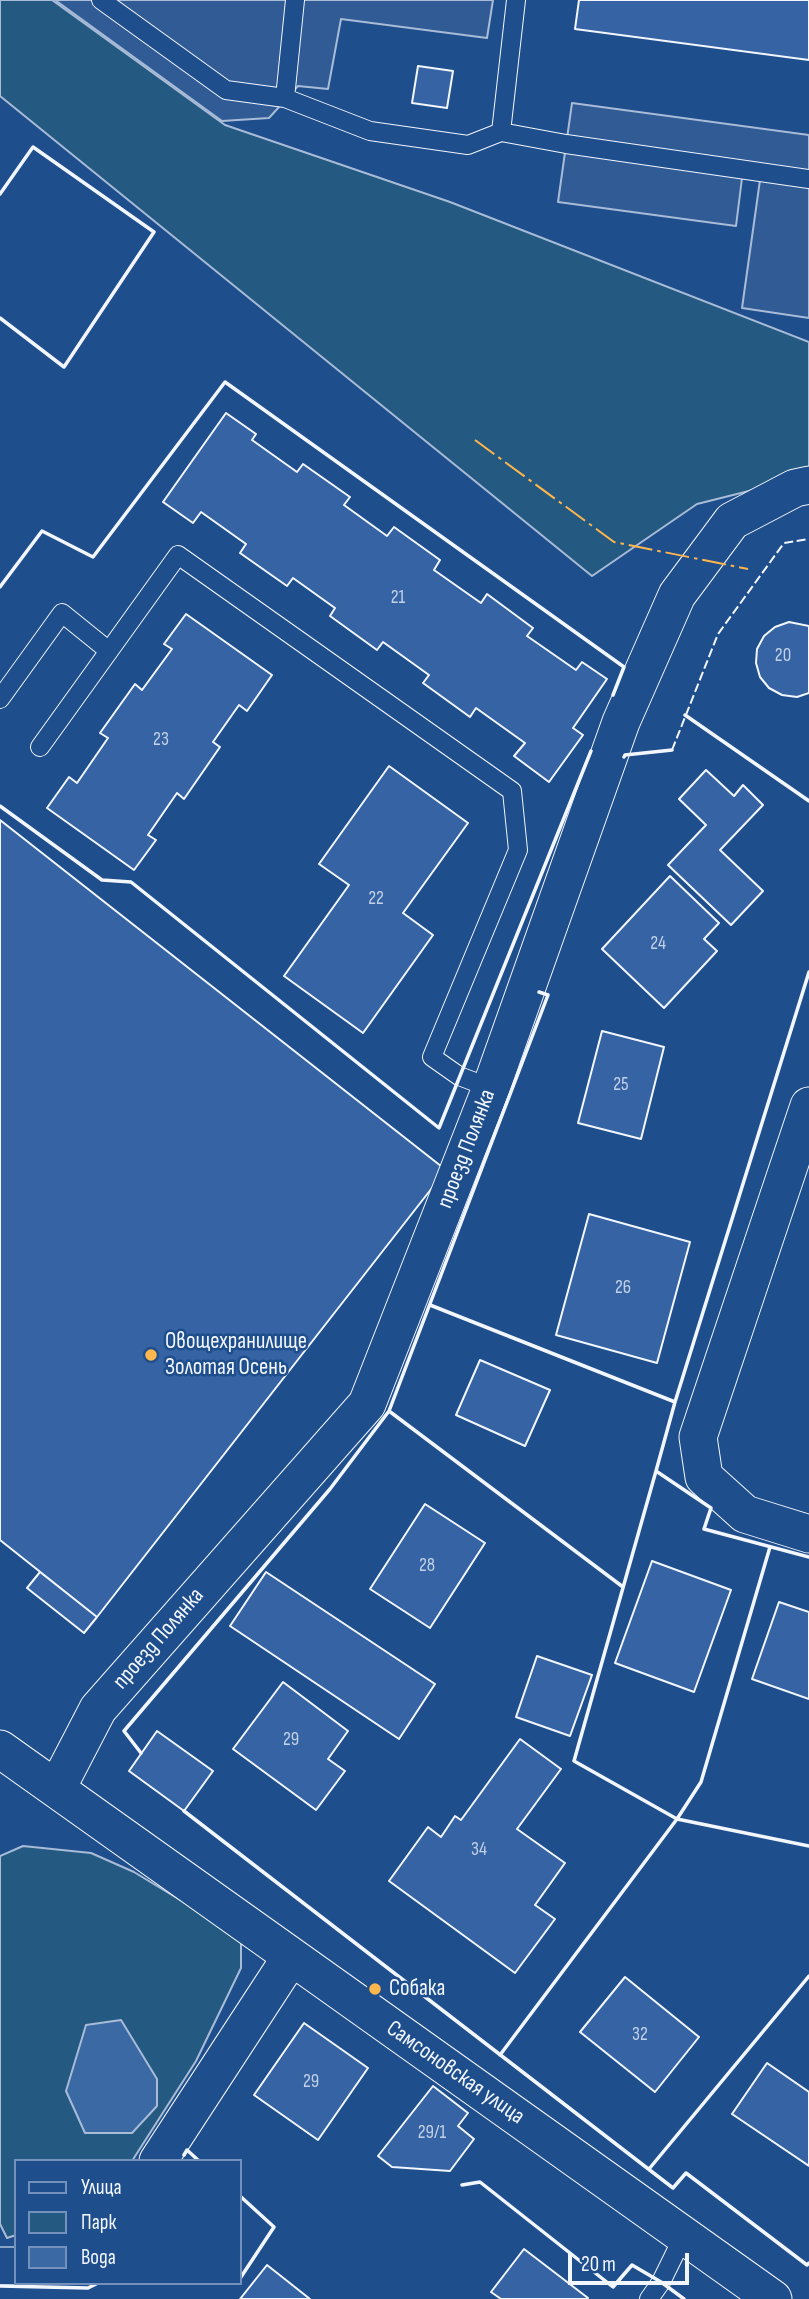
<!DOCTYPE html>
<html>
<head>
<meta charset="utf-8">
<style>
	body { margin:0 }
	#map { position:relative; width:809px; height:2299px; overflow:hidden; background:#1f4e8c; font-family:"Sofia Sans Condensed",sans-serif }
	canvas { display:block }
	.legend { position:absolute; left:14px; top:2159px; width:228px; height:126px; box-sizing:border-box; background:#1f4e8c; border:2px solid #7391ba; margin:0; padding:9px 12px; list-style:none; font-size:21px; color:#f2f6ff }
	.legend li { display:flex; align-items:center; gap:14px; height:35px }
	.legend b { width:35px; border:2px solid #7391ba }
	.scale { position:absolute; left:568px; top:2253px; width:121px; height:32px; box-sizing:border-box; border:4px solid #f2f6ff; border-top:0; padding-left:9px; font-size:21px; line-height:24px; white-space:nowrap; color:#f2f6ff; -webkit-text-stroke:5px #1f4e8c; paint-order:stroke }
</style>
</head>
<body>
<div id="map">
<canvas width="809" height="2299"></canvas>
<ul class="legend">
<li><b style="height:9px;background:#1f4e8c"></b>Улица</li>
<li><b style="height:19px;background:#245a82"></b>Парк</li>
<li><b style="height:19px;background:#3b69a3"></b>Вода</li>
</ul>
<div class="scale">20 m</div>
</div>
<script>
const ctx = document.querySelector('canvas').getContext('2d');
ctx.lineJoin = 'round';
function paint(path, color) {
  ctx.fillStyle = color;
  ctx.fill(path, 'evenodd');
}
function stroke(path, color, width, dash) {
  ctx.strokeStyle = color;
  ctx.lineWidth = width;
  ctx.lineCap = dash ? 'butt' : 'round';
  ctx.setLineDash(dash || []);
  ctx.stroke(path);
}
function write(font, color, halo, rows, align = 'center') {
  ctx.font = font + ' "Sofia Sans Condensed",sans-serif';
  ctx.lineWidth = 5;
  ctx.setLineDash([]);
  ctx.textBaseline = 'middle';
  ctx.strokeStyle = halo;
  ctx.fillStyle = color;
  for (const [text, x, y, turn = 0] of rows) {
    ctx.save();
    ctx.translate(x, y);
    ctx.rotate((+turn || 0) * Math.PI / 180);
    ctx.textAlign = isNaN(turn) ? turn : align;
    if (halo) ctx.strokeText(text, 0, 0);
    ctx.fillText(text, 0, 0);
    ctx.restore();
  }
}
const green = new Path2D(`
	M0,0H52L225,125L450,202L809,342V476L697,504L592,576L0,96Z
	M23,1846L91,1853L134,1872L241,1937V1968L196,2061L132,2161H16V2235L7,2238L0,2224V1856Z`);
const parking = new Path2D(`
	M55,0H493L487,38L341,19L328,89L298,86L269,118L222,121Z
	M572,103L809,135V179L743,170L736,226L558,202Z
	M760,180L809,187V318L742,308Z`);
const water = new Path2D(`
	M121,2020L157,2079V2106L132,2133H85L66,2091L86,2025Z`);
const building = new Path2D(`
	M579,0H809V60L575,29Z
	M418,66L453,71L447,108L412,103Z
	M226,413L256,434L252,440L297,472L303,464L350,497L344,505L387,536L394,527L440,560L434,570L481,603L487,594L533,628L527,636L576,670L582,662L607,679L573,728L583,735L549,782L514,756L525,743L476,708L470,717L423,683L429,675L383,642L377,650L330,616L335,608L293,578L287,586L240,553L246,544L201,512L193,523L163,502Z
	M186,614L272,675L247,711L239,705L213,742L220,747L184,799L177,793L148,835L156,840L134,870L47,808L69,777L77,783L108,738L100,733L135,684L142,690L172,649L164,644Z
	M789,622L809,626V693L797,697L782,695L769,688L760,677L756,663L757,649L764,636L775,627Z
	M389,766L468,823L403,913L433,935L363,1033L284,976L349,885L319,864Z
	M706,770L734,796L743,785L763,805L720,850L763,891L731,925L668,865L706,825L679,799Z
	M0,820L446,1170L97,1617L0,1540Z
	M670,876L719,923L704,939L717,951L664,1008L602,949Z
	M602,1031L664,1047L641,1139L578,1123Z
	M589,1214L690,1242L657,1363L556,1335Z
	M480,1360L550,1390L525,1446L456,1415Z
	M425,1504L485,1543L430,1628L370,1589Z
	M652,1561L731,1590L694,1692L615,1663Z
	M40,1572L97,1617L84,1633L27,1588Z
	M266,1572L435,1684L399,1739L230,1626Z
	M779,1602L809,1612V1699L752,1679Z
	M537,1656L592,1675L570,1736L516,1717Z
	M283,1682L348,1731L328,1759L345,1771L316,1810L233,1749Z
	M157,1731L213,1771L184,1811L129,1771Z
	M520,1739L561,1769L517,1829L565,1863L535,1905L555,1919L515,1973L389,1881L428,1827L441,1837L455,1816L461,1820Z
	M625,1977L699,2037L655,2092L580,2032Z
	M304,2023L368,2068L318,2140L254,2095Z
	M767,2063L809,2092V2166L732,2114Z
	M433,2086L468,2113L458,2126L474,2139L450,2171L392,2167L378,2156Z
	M524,2249L588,2298L587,2299H501L491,2292Z
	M267,2265L310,2299H240Z`);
const lane = new Path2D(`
	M101,0L226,90L285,98L370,131L468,145L501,132L566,144L809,179
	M285,98L295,0
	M501,132L516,0
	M0,699L62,613L109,651
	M40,747L178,555L512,791L518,850L432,1057L459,1076L491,1088
	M649,2299L661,2282L684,2235`);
const street = new Path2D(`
	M809,1106L698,1437L704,1477L745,1514L809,1534
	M0,1749L773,2299
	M57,1788L98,1709L367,1404L491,1088L621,722L677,595L732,521L795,488L809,485
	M158,2161L291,1957
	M0,2266H16`);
const fence = new Path2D(`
	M672,750L718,634L784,543L809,539`);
const wall = new Path2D(`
	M0,194L33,147L154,232L64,367L0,318
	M0,587L42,531L93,557L225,382L624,667L613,695
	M685,715L809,801
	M624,757L625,755L672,750
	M0,806L102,880L131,882L439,1128L591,751
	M430,1305L675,1402L656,1471
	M675,1402L809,972
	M389,1411L623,1587
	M770,1547L701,1782L677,1819L574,1761L656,1471L711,1508L704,1529L809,1557
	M141,1753L124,1731L330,1489L389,1411L548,995L539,992
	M184,1811L673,2188L686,2173L807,2265L809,2263
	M500,2055L677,1819L809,1846
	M184,2155L187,2150L199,2161
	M649,2169L809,1976
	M462,2185L480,2182L613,2287L632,2265L661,2282L684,2299
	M240,2196L274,2227L241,2277
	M0,2286L88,2288L98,2283`);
const power = new Path2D(`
	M475,440L614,542L748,569`);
const markers = [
	[151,1355,7,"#ffb74d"],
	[375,1989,7,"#ffb74d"]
];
const numberNames = [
	["21",398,598],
	["20",783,656],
	["23",161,740],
	["22",376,899],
	["24",658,944],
	["25",621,1085],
	["26",623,1288],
	["28",427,1566],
	["29",291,1740],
	["34",479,1850],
	["32",640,2035],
	["29",311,2082],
	["29/1",432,2133]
];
const streetNames = [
	["проезд Полянка",467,1149,-69],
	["проезд Полянка",159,1639,-49],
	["Самсоновская улица",455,2073,35]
];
const poiNames = [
	["Овощехранилище",165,1342],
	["Золотая Осень",165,1368],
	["Собака",389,1989]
];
paint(green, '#245a82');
stroke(green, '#a8bbd7', 2);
paint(parking, '#305b95');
stroke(parking, '#a8bbd7', 2);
paint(water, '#3b69a3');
stroke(water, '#a8bbd7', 2);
paint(building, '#3563a3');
stroke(building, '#f2f6ff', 2);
stroke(lane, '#f2f6ff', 20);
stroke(street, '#f2f6ff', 39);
stroke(lane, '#1f4e8c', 18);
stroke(street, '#1f4e8c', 37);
stroke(fence, '#f2f6ff', 2, [9, 3.5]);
stroke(wall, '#f2f6ff', 3.5);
stroke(power, '#ffb74d', 2, [24, 5, 3.5, 5]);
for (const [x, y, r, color] of markers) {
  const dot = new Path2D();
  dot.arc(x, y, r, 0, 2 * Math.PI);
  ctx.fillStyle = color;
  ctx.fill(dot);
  stroke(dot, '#1f4e8c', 2.5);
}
write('19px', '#c3d1e8', null, numberNames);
write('23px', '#f2f6ff', '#1f4e8c', streetNames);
write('23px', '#f2f6ff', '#1f4e8c', poiNames, 'left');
</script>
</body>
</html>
